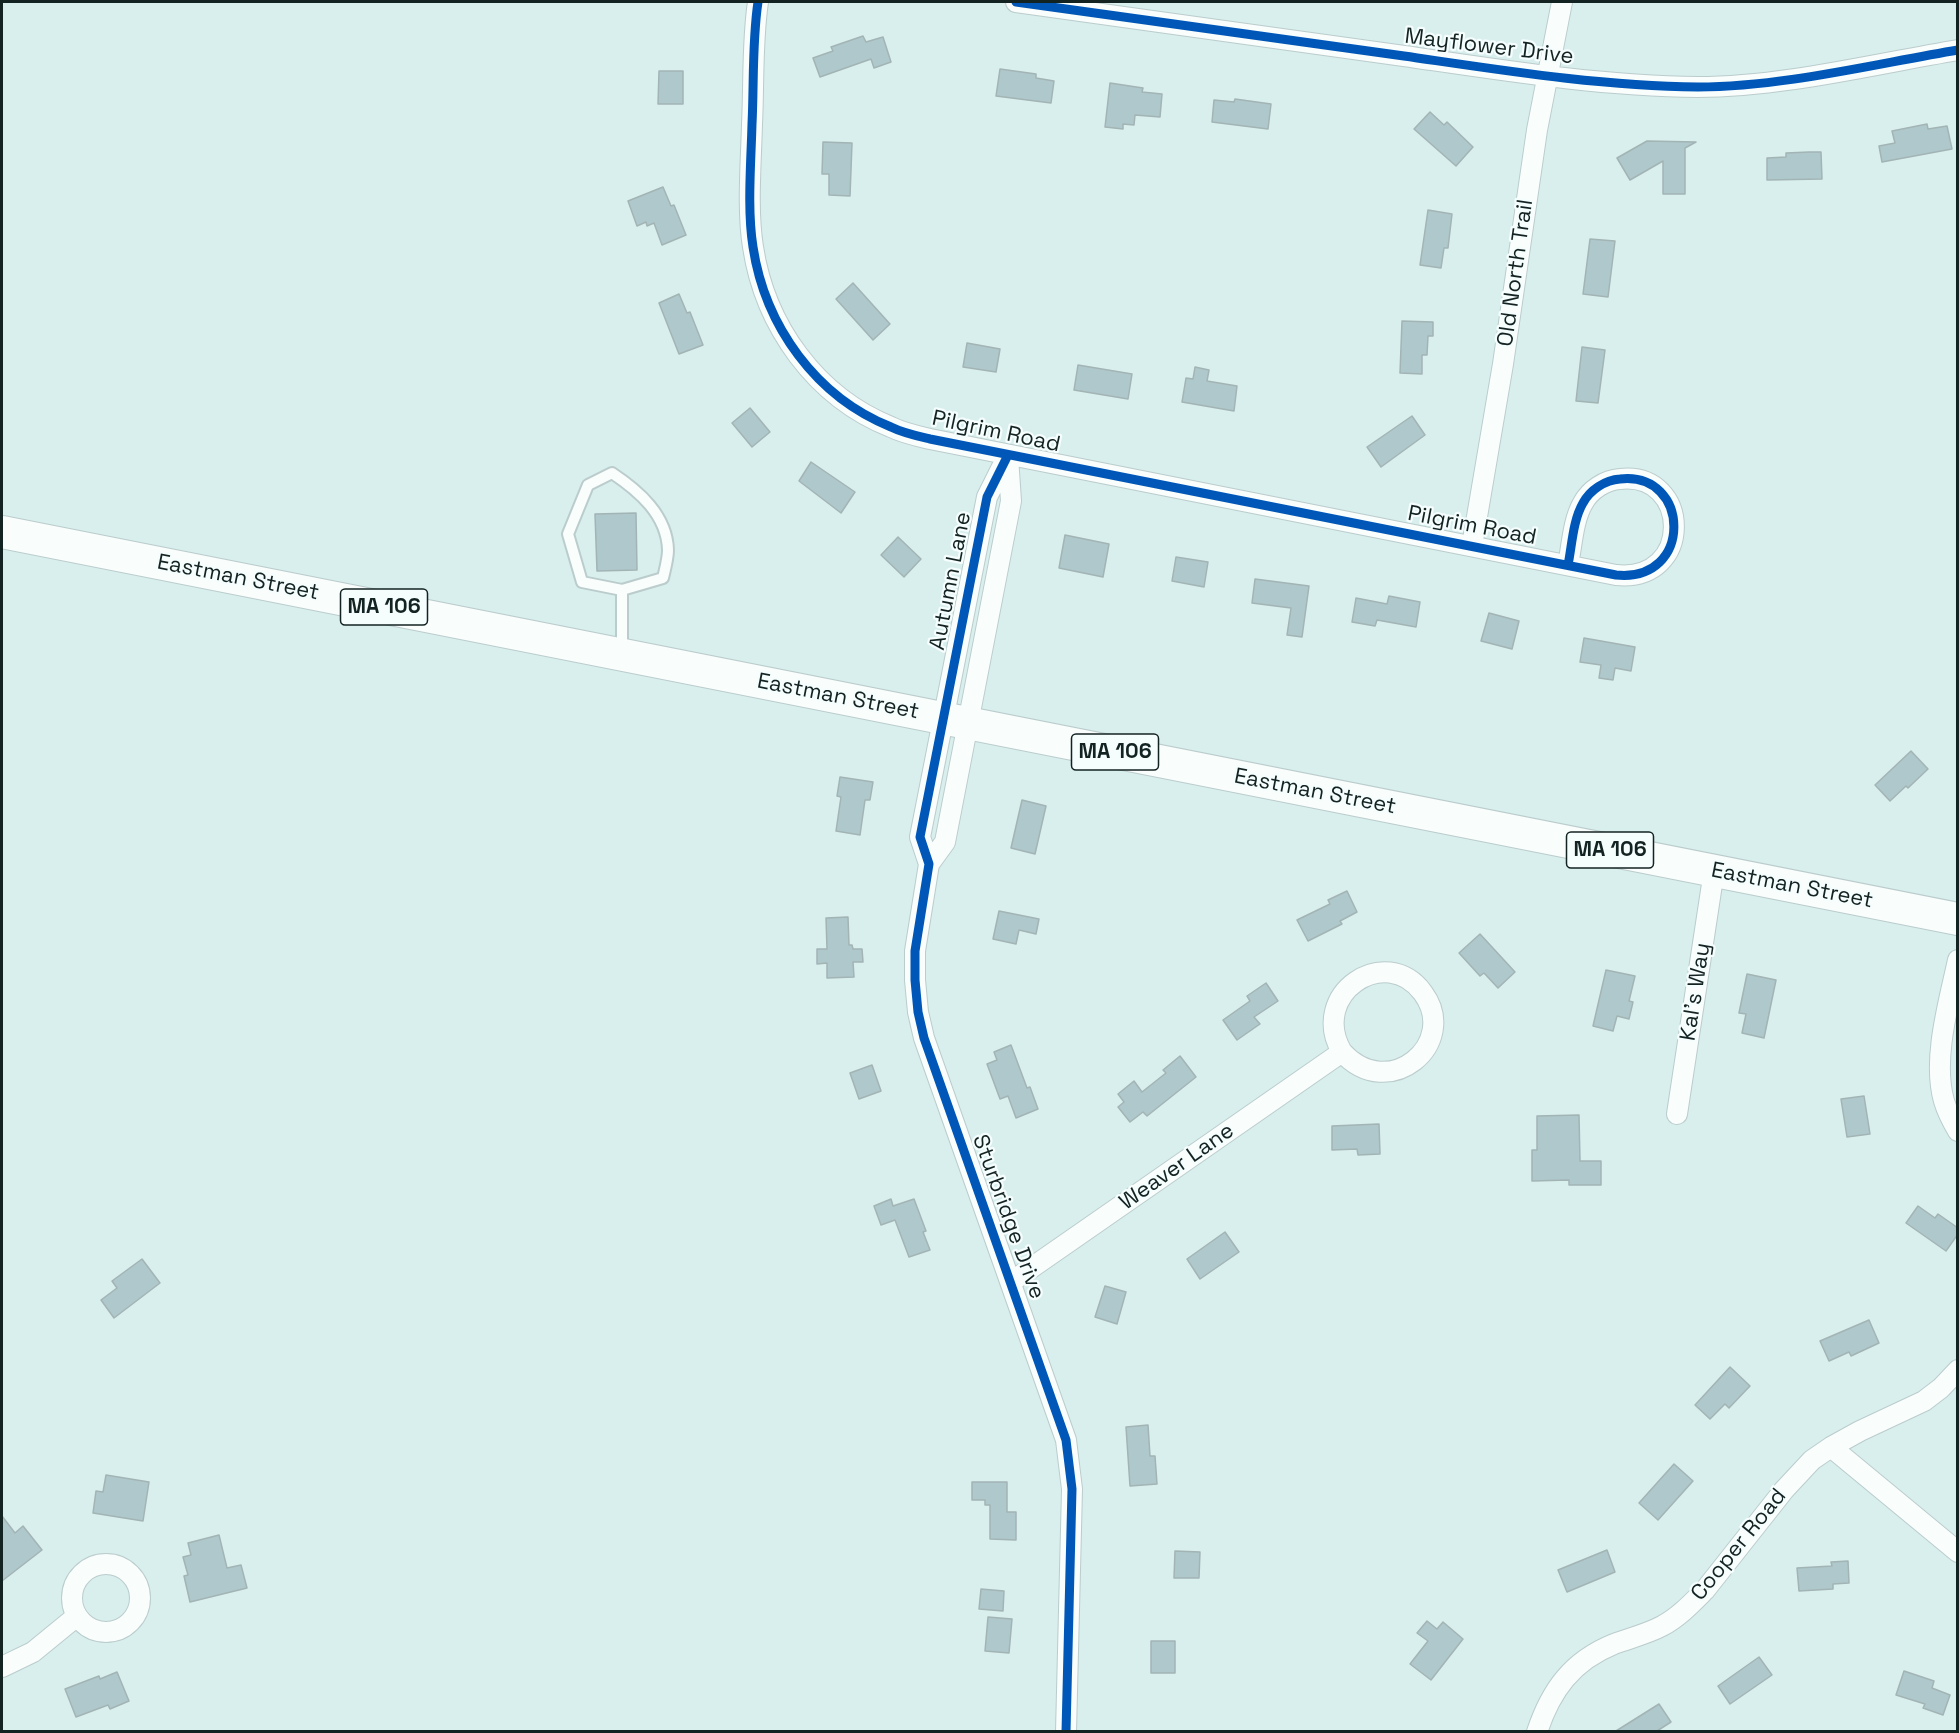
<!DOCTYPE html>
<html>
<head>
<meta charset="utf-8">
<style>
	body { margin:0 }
	#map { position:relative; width:1959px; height:1733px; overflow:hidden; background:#d8efee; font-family:"Space Grotesk",sans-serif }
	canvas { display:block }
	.frame { position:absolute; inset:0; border:3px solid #132322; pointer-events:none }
</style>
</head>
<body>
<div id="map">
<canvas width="1959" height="1733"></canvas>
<div class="frame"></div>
</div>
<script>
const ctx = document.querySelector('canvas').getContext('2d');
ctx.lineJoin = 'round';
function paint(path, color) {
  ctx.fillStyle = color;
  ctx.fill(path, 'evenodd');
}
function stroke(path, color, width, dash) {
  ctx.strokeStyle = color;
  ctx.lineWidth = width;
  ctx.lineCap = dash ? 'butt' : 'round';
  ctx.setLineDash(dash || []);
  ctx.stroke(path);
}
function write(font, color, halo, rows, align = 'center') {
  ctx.font = font + ' "Space Grotesk",sans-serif';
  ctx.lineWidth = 4.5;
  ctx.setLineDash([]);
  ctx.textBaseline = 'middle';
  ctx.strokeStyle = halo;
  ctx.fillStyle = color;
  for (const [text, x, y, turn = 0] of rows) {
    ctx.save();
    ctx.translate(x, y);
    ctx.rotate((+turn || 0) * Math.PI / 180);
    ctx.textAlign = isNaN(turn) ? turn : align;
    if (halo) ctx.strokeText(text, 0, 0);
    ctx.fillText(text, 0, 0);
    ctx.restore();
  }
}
const building = new Path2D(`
	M863,36L866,42L883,37L891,62L874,68L871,59L820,77L813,58L833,51L831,47Z
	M1000,69L1036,74V78L1054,81L1051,103L996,96Z
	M659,71H683V104H658Z
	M1110,83L1143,88L1142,92L1162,94L1160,117L1135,115L1134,125L1123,124V129L1105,127Z
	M1235,99L1271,104L1268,129L1212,122L1214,100L1234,102Z
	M1430,112L1444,125L1447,122L1473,147L1456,166L1414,129Z
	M1927,124L1928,129L1947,126L1952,149L1882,162L1879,146L1895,143L1892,131Z
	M1647,141L1696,142L1685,148V194H1663V161L1630,180L1617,158Z
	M823,142L852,143L850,196L829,195V174H822Z
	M1809,152H1821L1822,179L1767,180V158L1786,157V153Z
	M663,187L671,206L674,205L686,235L662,245L654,223L647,226L646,222L637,226L628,201Z
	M1428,210L1452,214L1448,248H1444L1441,268L1420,265Z
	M1590,239L1615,241L1608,297L1583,294Z
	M853,283L890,324L873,340L836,299Z
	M679,294L687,313L690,312L703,345L679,354L659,303Z
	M1402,321L1433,322V336H1428L1427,355H1422V374L1400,373Z
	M967,343L1000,349L996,372L963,367Z
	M1582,347L1605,350L1598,403L1576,401Z
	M1078,365L1132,374L1128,399L1074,390Z
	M1195,367L1209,370L1207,381L1237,386L1234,411L1182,402L1186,378L1193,379Z
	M750,408L770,432L752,447L732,423Z
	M1412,416L1425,435L1381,467L1367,447Z
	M811,462L855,492L841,513L799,481Z
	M636,513L637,570L597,571L595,514Z
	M1065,535L1109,544L1103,577L1059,568Z
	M898,537L921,559L904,577L881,555Z
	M1176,557L1208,562L1204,587L1172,581Z
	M1255,579L1309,586L1302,637L1287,635L1291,608L1252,603Z
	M1389,596L1420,602L1416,627L1377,620L1375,626L1352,622L1356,598L1387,604Z
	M1489,613L1519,621L1512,649L1481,641Z
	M1584,638L1635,647L1631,671L1615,668L1613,680L1599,678L1601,665L1580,662Z
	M1911,751L1928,769L1908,788L1906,786L1890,801L1875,785Z
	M840,777L873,782L870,800H865L860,835L836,831L841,797L837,796Z
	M1022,800L1046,806L1035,854L1011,848Z
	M1347,891L1357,912L1340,921L1342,924L1308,941L1297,920L1330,904L1328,900Z
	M999,911L1039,919L1036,934L1019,930L1016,944L993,939Z
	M848,917L849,945H852L853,949H862L863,962H853L854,977L827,978V963L817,964V949H827L826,918Z
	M1480,934L1515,972L1498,988L1484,973L1480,976L1459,953Z
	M1606,970L1635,976L1629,1001L1633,1002L1629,1019L1617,1016L1613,1031L1593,1026Z
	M1747,974L1776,980L1764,1038L1742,1033L1746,1014L1739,1013Z
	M1266,983L1278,1001L1254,1017L1260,1024L1237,1040L1223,1020L1250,1001L1247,996Z
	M1011,1045L1027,1088L1030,1087L1038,1109L1016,1118L1008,1096L1000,1099L987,1064L997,1060L994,1052Z
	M1180,1056L1196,1077L1147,1116L1143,1112L1130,1122L1118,1107L1124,1102L1118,1094L1134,1081L1142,1092L1166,1073L1163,1070Z
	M872,1065L881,1091L859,1099L850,1073Z
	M1864,1096L1870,1134L1847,1137L1841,1099Z
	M1579,1115L1580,1161H1601V1185H1569V1180L1532,1181V1150H1537V1116Z
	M1379,1124L1380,1154L1358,1155L1357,1149L1332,1150V1126Z
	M891,1199L893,1206L914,1199L926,1231L923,1232L930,1250L909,1257L895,1220L881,1225L874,1206Z
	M1918,1206L1935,1218L1938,1214L1958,1228V1234L1946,1251L1906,1223Z
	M1225,1232L1239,1252L1200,1279L1187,1259Z
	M142,1259L160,1283L114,1318L101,1300L117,1288L112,1281Z
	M1105,1286L1126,1292L1117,1324L1095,1317Z
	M1869,1320L1879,1343L1851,1356L1849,1352L1829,1361L1820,1341Z
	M1730,1367L1750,1386L1729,1408L1725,1404L1710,1419L1695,1405Z
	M1148,1425L1150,1456H1155L1157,1484L1130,1486L1126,1427Z
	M1674,1464L1693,1481L1658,1520L1639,1503Z
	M106,1475L149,1482L143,1521L93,1513L96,1491L103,1492Z
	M972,1482H1007V1512H1016V1540L990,1539V1505H985V1500H972Z
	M2,1516L15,1533L23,1526L42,1550L2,1581Z
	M219,1535L227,1568L241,1565L247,1588L190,1602L184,1576L188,1575L183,1557L191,1555L188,1543Z
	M1607,1550L1615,1572L1567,1592L1558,1570Z
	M1175,1551L1200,1552L1199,1578H1174Z
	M1848,1561L1849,1583L1833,1584V1589L1799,1591L1797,1568L1832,1566L1831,1562Z
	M981,1589L1004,1591L1003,1611L979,1609Z
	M988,1617L1012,1619L1009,1653L985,1651Z
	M1427,1621L1437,1629L1443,1622L1463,1639L1431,1680L1410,1664L1428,1641L1417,1633Z
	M1151,1641H1175V1673H1151Z
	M1759,1657L1772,1675L1730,1704L1718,1686Z
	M1904,1671L1934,1681L1932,1688L1950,1695L1943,1715L1923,1708L1925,1704L1896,1695Z
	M117,1672L129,1701L110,1709L108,1705L76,1717L65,1689L99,1676L100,1679Z
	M1659,1704L1671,1722L1657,1731H1616Z`);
const lane = new Path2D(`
	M622,590L663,578C665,569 668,559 668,550C667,515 639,491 612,473L588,485L568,534L582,582L622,590V651`);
const street = new Path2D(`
	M758,2C752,42 754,84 752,124C751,163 747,210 753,247C765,326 816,397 891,427C903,433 917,436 930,439L1616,575C1694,583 1691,471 1620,479C1605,480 1590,490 1583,503C1573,520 1572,545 1568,565
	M1016,2C1145,20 1274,38 1404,56C1501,70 1599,86 1698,87C1782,87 1874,64 1958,50
	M1008,455L987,497L920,837L929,864L915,951V980L918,1012L924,1038L1066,1440L1072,1489L1066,1732
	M1472,546L1503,364L1537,130L1562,2
	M929,864L945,842L1011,501L1008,457
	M1958,960C1949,1002 1932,1059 1944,1101C1947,1111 1952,1121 1958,1131
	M1677,1114L1714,871
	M1011,1282L1342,1052C1308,994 1386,942 1423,993C1460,1043 1389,1104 1342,1052
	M1831,1447L1958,1552
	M72 1598a34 34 0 1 1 68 0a34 34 0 1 1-68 0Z
	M2,1667L33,1652L77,1616
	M1537,1732C1551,1690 1572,1661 1614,1644C1630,1638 1647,1634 1662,1626C1679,1617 1692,1603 1705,1590L1784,1490L1812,1460L1831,1447L1860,1431L1924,1401L1941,1388L1958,1370`);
const primary = new Path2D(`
	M2,532L1958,919`);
const cycleway = new Path2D(`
	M758,2C752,42 754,84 752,124C751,163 747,210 753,247C765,326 816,397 891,427C903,433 917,436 930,439L1616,575C1694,583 1691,471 1620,479C1605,480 1590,490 1583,503C1573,520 1572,545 1568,565
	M1016,2C1145,20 1274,38 1404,56C1501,70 1599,86 1698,87C1782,87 1874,64 1958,50
	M1008,455L987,497L920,837L929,864L915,951V980L918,1012L924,1038L1066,1440L1072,1489L1066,1732`);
const shields = [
	[384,607,87],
	[1115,752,87],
	[1610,850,87]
];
const shieldNames = [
	["MA 106",384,607],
	["MA 106",1115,752],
	["MA 106",1610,850]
];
const streetNames = [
	["Mayflower Drive",1489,47,7],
	["Old North Trail",1516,273,-82],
	["Pilgrim Road",996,432,12],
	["Pilgrim Road",1472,526,11],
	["Eastman Street",238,578,11],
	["Autumn Lane",951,581,-79],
	["Eastman Street",838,697,11],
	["Eastman Street",1315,792,11],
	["Eastman Street",1792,886,11],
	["Kal's Way",1696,992,-81],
	["Weaver Lane",1177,1167,-35],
	["Sturbridge Drive",1008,1217,70],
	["Cooper Road",1739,1545,-51]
];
paint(building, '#afc8cb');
stroke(building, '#a3b4b5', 1.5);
stroke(lane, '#bcc', 14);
stroke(street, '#bcc', 22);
stroke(primary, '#bcc', 34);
stroke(lane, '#f9fdfc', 10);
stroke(street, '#f9fdfc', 20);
stroke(primary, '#f9fdfc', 32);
stroke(cycleway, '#0057b8', 9);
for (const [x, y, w] of shields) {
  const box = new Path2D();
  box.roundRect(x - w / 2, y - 18, w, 36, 4.5);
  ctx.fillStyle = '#f5fdfd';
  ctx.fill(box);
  stroke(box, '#132322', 1.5);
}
write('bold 21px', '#132322', null, shieldNames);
write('22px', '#132322', '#f5fdfd', streetNames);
</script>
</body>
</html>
